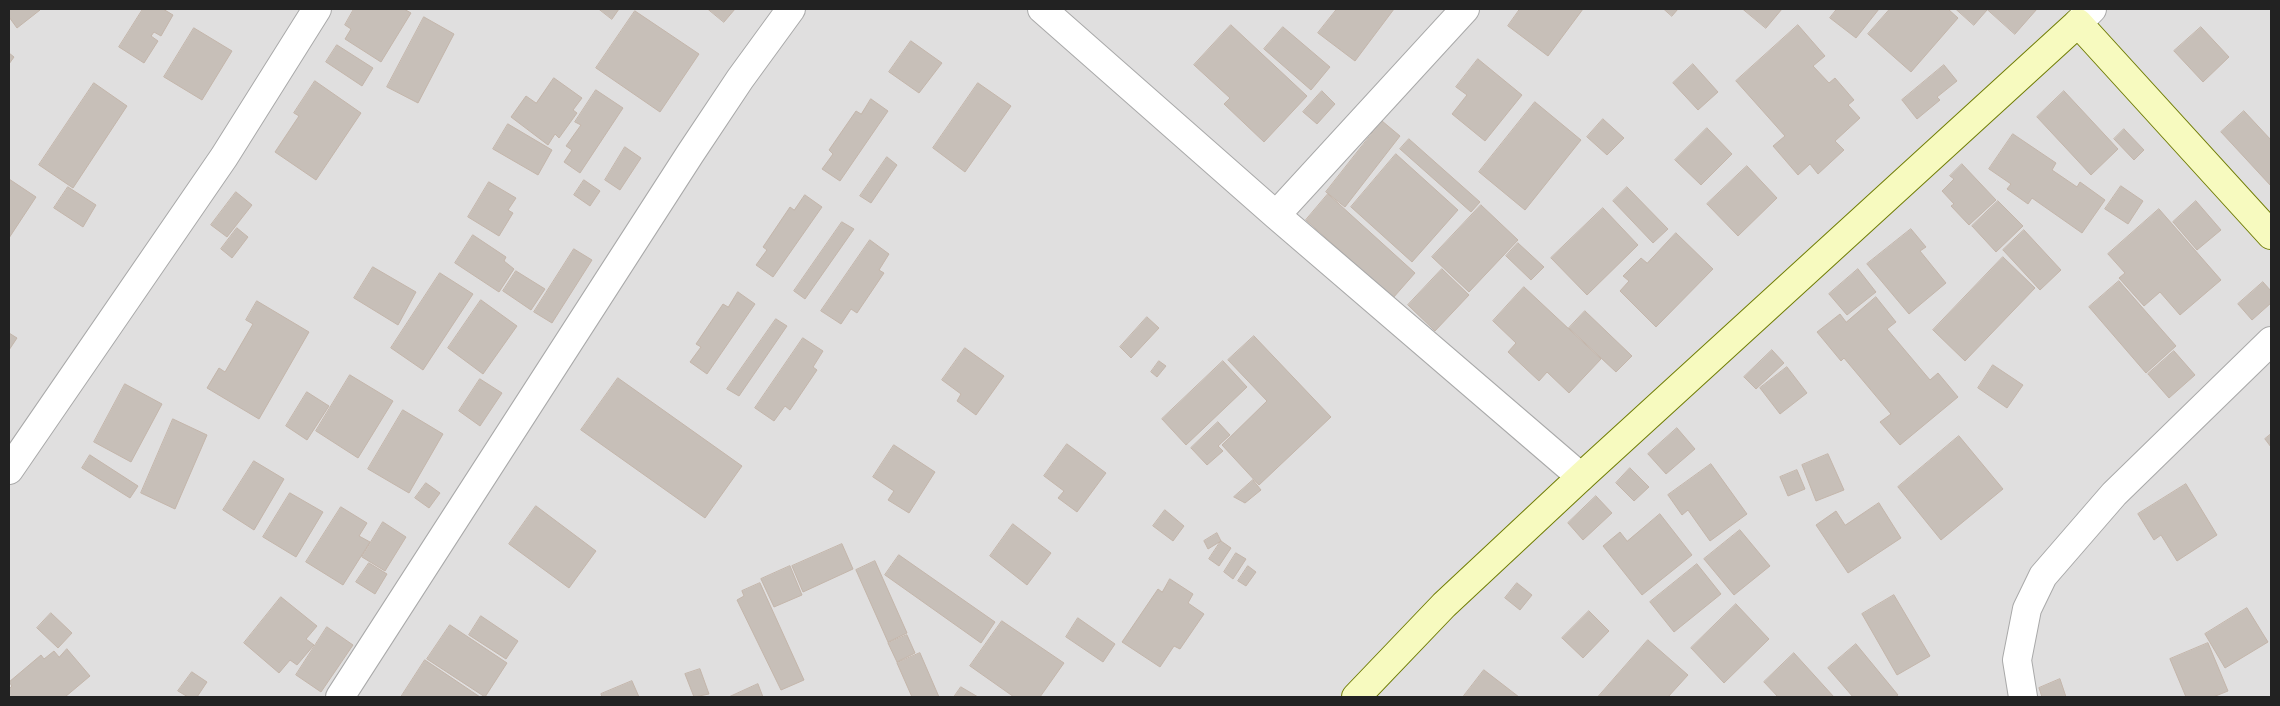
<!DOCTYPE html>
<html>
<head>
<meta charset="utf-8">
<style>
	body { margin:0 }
	#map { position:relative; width:2280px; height:706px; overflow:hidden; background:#f2efe9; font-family:"Noto Sans",sans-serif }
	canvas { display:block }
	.frame { position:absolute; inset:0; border:10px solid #222; pointer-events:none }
</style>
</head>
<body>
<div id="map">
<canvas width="2280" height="706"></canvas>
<div class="frame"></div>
</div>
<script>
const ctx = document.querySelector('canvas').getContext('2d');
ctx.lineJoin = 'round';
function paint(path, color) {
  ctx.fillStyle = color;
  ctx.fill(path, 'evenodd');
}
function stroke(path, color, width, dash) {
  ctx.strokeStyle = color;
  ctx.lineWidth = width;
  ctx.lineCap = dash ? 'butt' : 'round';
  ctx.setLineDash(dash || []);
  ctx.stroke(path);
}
const residential = new Path2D(`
	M9,9H2271V697H9Z`);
const building = new Path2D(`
	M9,9H39L40,10L17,28L9,17Z
	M143,9H163L173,15L161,36L154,32L151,36L158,41L144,63L119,47Z
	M354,9H404L411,13L381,62L345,39L351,29L345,25Z
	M599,9H619L612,19Z
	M708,9H735L724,22Z
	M1337,9H1394L1355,61L1318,33Z
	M1520,9H1583L1548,56L1508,26Z
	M1664,9H1678L1672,16Z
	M1743,9H1782L1766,28Z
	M1837,9H1879L1856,38L1830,18Z
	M1890,9H1948L1958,18L1911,72L1868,34Z
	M1956,9H1985L1987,10L1974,25Z
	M1987,9H2037L2015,34Z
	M635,11L699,54L660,112L596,68Z
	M424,17L454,34L418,103L387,87Z
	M1231,25L1307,96L1264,142L1224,104L1230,98L1194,65Z
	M1798,25L1825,56L1813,66L1829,83L1835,78L1854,100L1848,105L1860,118L1835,141L1844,150L1818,174L1810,164L1798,175L1773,146L1785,136L1736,81Z
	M1283,27L1330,67L1311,90L1264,49Z
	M2201,27L2229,57L2203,82L2174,51Z
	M194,28L232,51L202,100L164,77Z
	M911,41L942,63L919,93L889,72Z
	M337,45L373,68L362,86L326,62Z
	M9,53L14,57L9,64Z
	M1478,59L1522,95L1485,141L1452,114L1467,95L1456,87Z
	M1693,64L1718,92L1698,110L1673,83Z
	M1944,65L1957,81L1937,97L1940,100L1917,119L1902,100Z
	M554,78L582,98L573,110L577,113L559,138L555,134L548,145L511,117L526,96L536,103Z
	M315,81L361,113L316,180L275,152L299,116L294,113Z
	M94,83L127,106L73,188L39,165Z
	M978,83L1011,106L965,172L933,148Z
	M596,90L623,108L580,173L564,162L572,150L566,146L581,125L575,122Z
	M1322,91L1335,104L1317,124L1303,112Z
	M2064,91L2118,149L2091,175L2037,117Z
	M871,99L888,111L840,181L822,169L833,154L829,150L856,111L861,114Z
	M1535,102L1581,140L1525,210L1479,172Z
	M2244,111L2271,140V186L2221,132Z
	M1603,119L1624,138L1607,155L1587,137Z
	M1382,121L1400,136L1345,207L1326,192Z
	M508,124L552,150L538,175L493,149Z
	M1707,128L1732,154L1701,185L1675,160Z
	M2124,129L2144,150L2134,160L2114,139Z
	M2013,134L2056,163L2052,170L2077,187L2080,182L2105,200L2082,233L2032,198L2028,204L2007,189L2011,184L1989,169Z
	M1409,139L1480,202L1471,212L1400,149Z
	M625,147L641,158L620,190L605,180Z
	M1396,154L1458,210L1412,262L1351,207Z
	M887,157L897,165L871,203L860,196Z
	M1962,164L1996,200L1969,225L1951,206L1954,204L1942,191L1954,179L1950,176Z
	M1747,166L1777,198L1738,236L1707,204Z
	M9,179L36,197L9,238Z
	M584,180L600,191L590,206L574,195Z
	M489,182L516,198L508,210L513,213L499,236L468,217Z
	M2121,186L2143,201L2128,224L2105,209Z
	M68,187L96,205L83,227L54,208Z
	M1627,187L1668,229L1653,243L1613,201Z
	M236,192L252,205L227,237L211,225Z
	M1328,194L1415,273L1393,298L1306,220Z
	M805,195L822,207L773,277L756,265L767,250L763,247L790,207L794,210Z
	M1998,201L2023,226L1996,252L1972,226Z
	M2196,201L2221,230L2197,250L2173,222Z
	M1481,205L1518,240L1469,292L1432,257Z
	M1603,208L1638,245L1587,295L1551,258Z
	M2159,209L2221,280L2180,315L2160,292L2144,306L2119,278L2125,273L2108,254Z
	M842,222L854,229L805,299L794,291Z
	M237,228L248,237L232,258L221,249Z
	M1911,229L1926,247L1920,251L1946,283L1909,314L1867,264Z
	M2024,230L2061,270L2040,290L2003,250Z
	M1676,233L1713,269L1656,327L1620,291L1629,281L1623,276L1641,258L1647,263Z
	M473,235L506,257L504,261L514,269L499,292L455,263Z
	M870,240L889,254L879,270L884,273L857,313L851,309L841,324L821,311Z
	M1518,243L1544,267L1531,280L1506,256Z
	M574,249L592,260L552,323L534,312Z
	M2003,257L2035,288L1965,361L1933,330Z
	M373,267L416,292L398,325L354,298Z
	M1442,269L1469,295L1435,331L1408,305Z
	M1858,269L1876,292L1847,315L1829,294Z
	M516,271L545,289L531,310L503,291Z
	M440,273L473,294L423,370L391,348Z
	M2119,281L2176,346L2146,373L2089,307Z
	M2263,282L2271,291V303L2252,320L2238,304Z
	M1524,287L1601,359L1569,393L1547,372L1539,381L1508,352L1516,343L1493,321Z
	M738,292L755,304L707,374L690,362L701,347L696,344L723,304L728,307Z
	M1876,297L1896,322L1887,329L1930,380L1938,373L1958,397L1900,445L1880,422L1891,414L1844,358L1841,361L1817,332L1840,314L1846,322Z
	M481,300L517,326L483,374L448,348Z
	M257,301L309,332L259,419L207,388L219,368L225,372L253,324L246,320Z
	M1585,311L1632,356L1616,372L1569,328Z
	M1147,317L1159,328L1131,358L1120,347Z
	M776,319L787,326L739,396L727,389Z
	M9,333L17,338L9,350Z
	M1254,336L1331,417L1259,485L1222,445L1267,401L1228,360Z
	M803,338L823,351L813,367L817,370L790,410L785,406L774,421L755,408Z
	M965,348L1004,376L976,415L957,401L961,394L942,380Z
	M1772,350L1784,363L1756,389L1744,377Z
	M2174,351L2195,375L2169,398L2148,374Z
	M1159,361L1166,366L1157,377L1151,372Z
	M1223,361L1247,387L1186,445L1162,419Z
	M1993,365L2023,385L2007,408L1978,388Z
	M1787,367L1807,393L1780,414L1760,388Z
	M350,375L393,401L358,458L316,431Z
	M618,378L742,466L705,518L581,430Z
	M480,379L502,393L480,426L459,411Z
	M125,384L162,404L131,462L94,442Z
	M307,392L329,406L307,440L286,426Z
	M403,410L443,434L409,493L368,469Z
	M173,419L207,435L175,509L141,493Z
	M1218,422L1230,435L1218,446L1223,451L1207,465L1191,448Z
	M1677,428L1695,449L1666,474L1648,454Z
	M2271,434V447L2265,439Z
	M1959,436L2003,489L1941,540L1898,487Z
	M1067,444L1106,473L1077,512L1058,498L1064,491L1044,476Z
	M894,445L935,472L909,513L888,500L894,491L873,477Z
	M1828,454L1844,490L1816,501L1802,465Z
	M90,455L138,486L130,498L82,468Z
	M254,461L284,479L254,530L223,510Z
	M1711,464L1747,514L1710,541L1688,510L1682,515L1668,495Z
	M1630,468L1649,487L1634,501L1616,483Z
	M1797,470L1805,489L1788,496L1780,477Z
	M1253,480L1261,490L1245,503L1234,497Z
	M426,483L440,493L429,508L415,498Z
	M2186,484L2217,535L2177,561L2161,535L2154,540L2138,514Z
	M290,493L323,512L296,557L263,537Z
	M1596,496L1612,513L1583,540L1568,523Z
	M1879,503L1901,538L1848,573L1816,525L1836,511L1845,525Z
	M536,506L596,551L569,588L509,544Z
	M341,507L367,523L359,536L370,542L343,585L306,562Z
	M1165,510L1184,526L1173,541L1153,526Z
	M1660,514L1692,555L1642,595L1603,546L1620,532L1627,541Z
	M383,522L406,537L385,571L362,557Z
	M1013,524L1051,553L1027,585L990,556Z
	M1740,530L1770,566L1734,595L1704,559Z
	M1217,533L1221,541L1208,549L1204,541Z
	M1221,541L1231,548L1219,566L1209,559Z
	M842,544L853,569L803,592L792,566Z
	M1236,553L1246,559L1233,579L1224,572Z
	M899,555L995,622L981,643L885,575Z
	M875,561L907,633L888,642L856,570Z
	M369,563L387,574L375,594L356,582Z
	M1697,564L1721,594L1674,632L1650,602Z
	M790,566L802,595L774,607L761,579Z
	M1248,566L1256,572L1246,586L1238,581Z
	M1170,579L1193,594L1188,603L1204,614L1180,649L1174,646L1160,667L1122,642L1158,589L1162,592Z
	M760,583L804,680L781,690L737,600L744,596L742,591Z
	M1517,583L1532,595L1520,610L1505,598Z
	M1894,595L1930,656L1897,675L1862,614Z
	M281,597L317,626L306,639L314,645L297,665L290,660L279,673L244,643Z
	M1736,604L1769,639L1724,683L1691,648Z
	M2247,608L2268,642L2225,668L2205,634Z
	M1589,611L1609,631L1583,658L1562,638Z
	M51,613L72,633L58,648L37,628Z
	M481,616L518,641L506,659L469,635Z
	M1078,618L1115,644L1103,662L1066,637Z
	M1002,621L1064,663L1040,697H1014L970,666Z
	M450,625L507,663L485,697L427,659Z
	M327,627L353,645L321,692L296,675Z
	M907,635L915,653L897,662L888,643Z
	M1648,640L1688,675L1668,697H1598Z
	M2208,643L2228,691L2213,697H2186L2170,659Z
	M1856,644L1898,695L1895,697H1853L1828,668Z
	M67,649L90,676L65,697H9V689L12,686L9,682L41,655L44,659L54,651L59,657Z
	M920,653L939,697H912L897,663Z
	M1794,653L1834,697H1778L1764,682Z
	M425,660L480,697H401Z
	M700,669L709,694L694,697L685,674Z
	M1484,670L1519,697H1463Z
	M192,672L207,682L197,697H188L178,691Z
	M2060,679L2066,697H2042L2039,688Z
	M632,681L639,697H602L601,694Z
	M758,684L763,697H729Z
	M961,687L978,697H954Z`);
const street = new Path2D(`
	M1042,9L1276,215L1581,477
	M2078,23L2092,9
	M1276,215L1465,9
	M9,470L224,157L317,9
	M340,697L690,154L740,79L791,9
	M2023,697L2017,660L2027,609L2043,576L2114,494L2271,341`);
const secondary = new Path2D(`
	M1356,697L1444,605L1581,477L2078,23L2271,235`);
paint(residential, '#e0dfdf');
paint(building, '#c7bfb8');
stroke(building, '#c4b6ab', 1);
stroke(street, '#a9a9a9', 30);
stroke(secondary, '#707d05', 30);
stroke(street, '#fff', 28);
stroke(secondary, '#f7fabf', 28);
</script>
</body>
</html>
